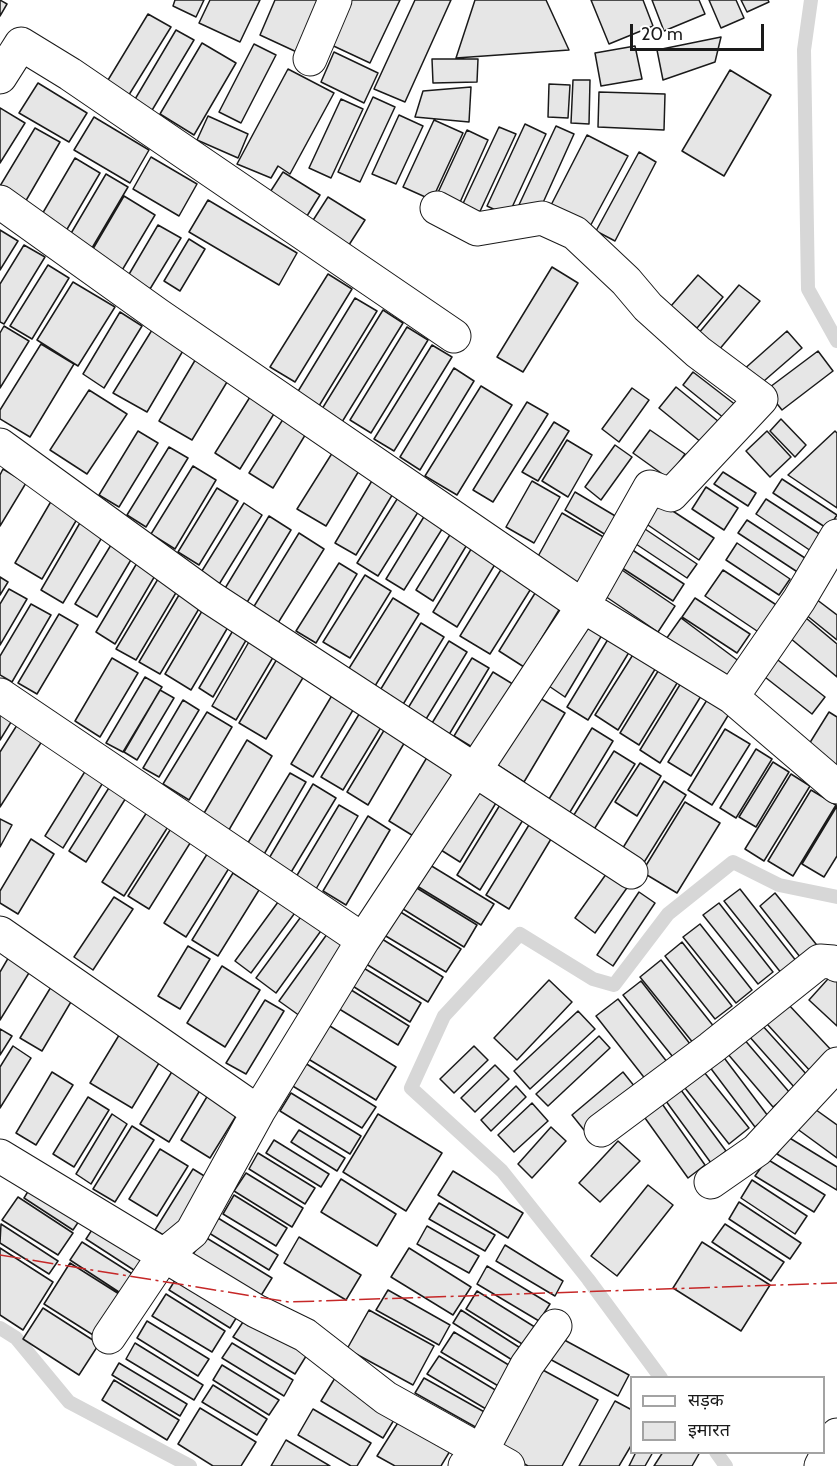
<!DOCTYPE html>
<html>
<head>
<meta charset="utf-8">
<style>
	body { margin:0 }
	#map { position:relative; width:837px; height:1466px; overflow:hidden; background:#fff; font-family:Cabin,"Noto Sans Devanagari",sans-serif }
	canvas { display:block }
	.legend { position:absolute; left:630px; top:1376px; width:195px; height:78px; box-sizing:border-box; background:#fff; border:2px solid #a3a3a3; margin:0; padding:8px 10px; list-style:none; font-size:18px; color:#1a1a1a }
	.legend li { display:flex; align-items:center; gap:12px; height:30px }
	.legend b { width:30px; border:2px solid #a3a3a3 }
	.scale { position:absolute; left:630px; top:24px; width:134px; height:27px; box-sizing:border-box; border:3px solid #1a1a1a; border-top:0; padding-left:8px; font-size:18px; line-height:21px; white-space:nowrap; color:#1a1a1a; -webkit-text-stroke:4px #fff; paint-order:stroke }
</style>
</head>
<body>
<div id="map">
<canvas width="837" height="1466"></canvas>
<ul class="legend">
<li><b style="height:8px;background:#fff"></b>सड़क</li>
<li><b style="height:16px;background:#e6e6e6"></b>इमारत</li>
</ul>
<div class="scale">20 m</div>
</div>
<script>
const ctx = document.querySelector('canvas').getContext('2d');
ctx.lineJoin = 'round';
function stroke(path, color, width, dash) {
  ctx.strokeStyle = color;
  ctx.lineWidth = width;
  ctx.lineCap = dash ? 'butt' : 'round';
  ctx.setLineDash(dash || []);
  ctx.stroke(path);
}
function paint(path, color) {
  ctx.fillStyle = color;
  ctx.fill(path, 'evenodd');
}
const stream = new Path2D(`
	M811,0L804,50L808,289L837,341
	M0,1328L16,1338L69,1402L190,1466
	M661,1378L588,1279L502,1171L411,1088L444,1016L520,934L593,979L614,985L668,914L733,862L779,885L837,897
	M716,1452L726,1466`);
const building = new Path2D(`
	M0,0L7,4L0,16Z
	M175,0H204L196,17L173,6Z
	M210,0H260L240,42L199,23Z
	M275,0H324L301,54L260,35Z
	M345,0H400L370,63L325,42Z
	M415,0H451L405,102L374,89Z
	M475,0H546L569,50L456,58Z
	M591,0H643L653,26L609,44Z
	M652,0H699L705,14L664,31Z
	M709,0H736L744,18L721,28Z
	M741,0H768L769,2L747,12Z
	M148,14L171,27L127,98L105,85Z
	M176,30L194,40L148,117L131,106Z
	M721,37L715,62L663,80L657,50Z
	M202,43L236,63L194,135L160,114Z
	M254,44L276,55L241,123L219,112Z
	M635,46L642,79L601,86L595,53Z
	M334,52L378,73L364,103L321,82Z
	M432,59H478L477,82L433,83Z
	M288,69L334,93L290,174L278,166L271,178L237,164Z
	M730,70L771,95L724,176L682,151Z
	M573,80H590L589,124L571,123Z
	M38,83L87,113L69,142L19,113Z
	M549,84L570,85L568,118L548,117Z
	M471,87L469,122L415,117L423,91Z
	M599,92L665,94L664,130L598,127Z
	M373,97L395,107L360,182L338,172Z
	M341,99L363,109L331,178L309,168Z
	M0,108L25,123L0,163Z
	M399,115L423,126L396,184L372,174Z
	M208,116L248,134L238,158L197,140Z
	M94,117L149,150L130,183L74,150Z
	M434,120L463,133L432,200L403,187Z
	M525,124L546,134L508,216L487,206Z
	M556,126L574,134L537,216L518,207Z
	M499,127L516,134L476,220L459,212Z
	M35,128L60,142L24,204L0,186Z
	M467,130L488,140L457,209L435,199Z
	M587,135L628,156L587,232L548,211Z
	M639,152L656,162L615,241L596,231Z
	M151,157L197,184L179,216L133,189Z
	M75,158L100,173L66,231L41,216Z
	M283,172L320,195L302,224L265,200Z
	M106,174L128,187L92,248L70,235Z
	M124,196L155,215L121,272L90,254Z
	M328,197L365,220L347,248L310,225Z
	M208,200L297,253L279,285L189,232Z
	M158,225L181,238L150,289L128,276Z
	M0,230L18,241L0,270Z
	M189,239L205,249L180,291L164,281Z
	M24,245L45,257L4,324L0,322V284Z
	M48,265L69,278L32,339L10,326Z
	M552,267L578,283L523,372L497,357Z
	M328,274L352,289L295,382L270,367Z
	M698,275L723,297L697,328L671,306Z
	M73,282L115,307L78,366L37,340Z
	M739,285L760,301L718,351L698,334Z
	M355,298L377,311L319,406L297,393Z
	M383,310L403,323L342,422L322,409Z
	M120,312L142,326L104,388L83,374Z
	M4,326L29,341L0,388V333Z
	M407,327L428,340L371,433L350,420Z
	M152,330L184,349L147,412L113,393Z
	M787,331L802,348L757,387L742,371Z
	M41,344L74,364L30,437L0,419V410Z
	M432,345L452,357L394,451L374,439Z
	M818,351L833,371L782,410L766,390Z
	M197,357L230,377L192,440L159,421Z
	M454,368L474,381L420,470L400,457Z
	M693,372L741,409L730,423L683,385Z
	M481,386L512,405L457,495L425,476Z
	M676,387L724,426L707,447L659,408Z
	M632,388L649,400L619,442L602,429Z
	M255,389L280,404L240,469L215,453Z
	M89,390L127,414L87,474L50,450Z
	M527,402L548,414L493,502L473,490Z
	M287,413L310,427L273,488L249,473Z
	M781,419L806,445L795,457L770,431Z
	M554,422L569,431L538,481L522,472Z
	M650,430L685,454L668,478L633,453Z
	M138,431L158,443L119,507L99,495Z
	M767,431L791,457L770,477L746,451Z
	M835,431L837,433V508L788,475Z
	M567,440L592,455L568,497L542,481Z
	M615,445L632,457L601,500L585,487Z
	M169,447L188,458L146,527L127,515Z
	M336,447L363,464L326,526L297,509Z
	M193,466L216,480L175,549L151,534Z
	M3,469L26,483L0,526V475Z
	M723,472L756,493L748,506L714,484Z
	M373,479L394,492L356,555L335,543Z
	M782,479L837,515L828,529L773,493Z
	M532,481L560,497L534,543L506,527Z
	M706,487L738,508L724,530L692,509Z
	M217,488L238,501L199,565L178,552Z
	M575,492L622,520L611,538L565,510Z
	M399,496L420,509L378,576L357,563Z
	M53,498L80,514L42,579L15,563Z
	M766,499L821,535L811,551L756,514Z
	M659,502L714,538L699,560L645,523Z
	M244,503L262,515L218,586L200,574Z
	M562,513L607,539L580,586L536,560Z
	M425,515L444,526L404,590L386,579Z
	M269,516L291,530L246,604L224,590Z
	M747,520L808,560L799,573L738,533Z
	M81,521L104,534L63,603L41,590Z
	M642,527L697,564L687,578L633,542Z
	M299,533L324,549L278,623L253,608Z
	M451,533L468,543L433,601L416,590Z
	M114,540L135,553L97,617L75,604Z
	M737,543L790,579L779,595L726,560Z
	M473,546L497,561L457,627L433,612Z
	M628,547L684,584L673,601L616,564Z
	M137,563L156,574L115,644L96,632Z
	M339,563L357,574L316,643L296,631Z
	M616,566L675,606L658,632L599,592Z
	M502,568L532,587L490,654L460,636Z
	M723,570L778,606L760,633L705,596Z
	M365,575L391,591L350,658L323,642Z
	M0,577L8,582L0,595Z
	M158,579L177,591L136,660L116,649Z
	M9,589L27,599L0,645V604Z
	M537,590L562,605L524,667L499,651Z
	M179,595L200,607L160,674L139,662Z
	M812,596L837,615V640L800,610Z
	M393,598L419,614L375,686L348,670Z
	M695,598L750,634L737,653L682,617Z
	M31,604L51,615L12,682L0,675V656Z
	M205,606L231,622L191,690L165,674Z
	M800,613L837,644V677L784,633Z
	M59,614L78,625L37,694L18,683Z
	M681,618L740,662L720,686L664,642Z
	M580,620L602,635L565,697L543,682Z
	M238,622L252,630L213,697L199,688Z
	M421,623L444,637L399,711L376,697Z
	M610,636L631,649L588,720L567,707Z
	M250,640L275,654L236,720L212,706Z
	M449,641L467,652L423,724L405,713Z
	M634,653L657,666L618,730L595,715Z
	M769,653L825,697L812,714L756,670Z
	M280,654L307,671L266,739L239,723Z
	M112,658L138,673L100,737L75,721Z
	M472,658L489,668L447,738L429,728Z
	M660,668L679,680L639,745L620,733Z
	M493,672L516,686L477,750L454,736Z
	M145,677L162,687L123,752L106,743Z
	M681,683L701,696L660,763L640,750Z
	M160,690L174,698L137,760L124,752Z
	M334,692L356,705L313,777L291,764Z
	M538,697L565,713L524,782L496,764Z
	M183,700L199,710L159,777L143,768Z
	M707,700L729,714L691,776L668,762Z
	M0,704L16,714L0,740Z
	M361,711L383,724L343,790L321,777Z
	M207,712L232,727L189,800L163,784Z
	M829,712L837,717V768L806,749Z
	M19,722L44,738L0,807V752Z
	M386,727L406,740L368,805L347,792Z
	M592,728L613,741L567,817L546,804Z
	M725,729L750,744L712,805L688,790Z
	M247,740L272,756L226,835L200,820Z
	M756,749L772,759L736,818L720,808Z
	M614,751L635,764L593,831L572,818Z
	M429,754L455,770L415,837L389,821Z
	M773,762L789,772L756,827L739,817Z
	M640,763L661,776L637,816L615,802Z
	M89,765L107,776L63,848L45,836Z
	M290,773L306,782L263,856L246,846Z
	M791,774L810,786L764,861L745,849Z
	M664,781L686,795L643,864L621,851Z
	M472,782L499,798L460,862L433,845Z
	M112,783L129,793L86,862L69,851Z
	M313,784L336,798L290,874L268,860Z
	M811,790L836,805L793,876L768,861Z
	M503,800L526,815L480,890L457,875Z
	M685,802L720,823L677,893L642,872Z
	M339,805L358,816L316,889L296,877Z
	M837,806V856L824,877L802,864Z
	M149,809L171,822L124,896L102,882Z
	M368,816L390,830L346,905L323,891Z
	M0,819L12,825L0,847Z
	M532,820L554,834L509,909L486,895Z
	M172,827L192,840L149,909L128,896Z
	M31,839L54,854L18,914L0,903V891Z
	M209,851L231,865L186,937L164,923Z
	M425,862L494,904L481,925L412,883Z
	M609,870L629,885L595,933L575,918Z
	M233,873L259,890L218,956L192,940Z
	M407,882L477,925L464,947L395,904Z
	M740,889L797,962L782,974L724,901Z
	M639,892L655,903L613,966L597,955Z
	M775,893L820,949L804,962L760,906Z
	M114,897L133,909L93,970L74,957Z
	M281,898L297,910L251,973L235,961Z
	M719,903L773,972L758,984L703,915Z
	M394,908L461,949L446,972L379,932Z
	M303,914L323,928L276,993L256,978Z
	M700,924L752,990L736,1003L683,937Z
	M330,930L351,945L300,1016L279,1001Z
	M374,934L443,977L428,1002L358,959Z
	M682,942L732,1006L715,1019L665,956Z
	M188,946L210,959L180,1009L158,996Z
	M10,955L32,968L0,1020V972Z
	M661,960L715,1028L694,1044L640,977Z
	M222,966L260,990L225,1047L187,1023Z
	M362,967L421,1003L410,1022L351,985Z
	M837,969V1026L809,1000Z
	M549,980L572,1002L517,1060L494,1038Z
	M641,981L694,1049L677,1062L623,995Z
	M54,982L75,995L42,1051L20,1038Z
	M348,988L409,1026L398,1045L336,1007Z
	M618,999L671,1067L650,1085L596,1016Z
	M265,1000L284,1011L246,1074L226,1063Z
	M788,1004L834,1053L812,1073L767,1024Z
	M578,1011L595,1029L530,1089L514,1071Z
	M325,1023L396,1067L376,1100L305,1057Z
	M761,1024L808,1076L795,1088L748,1035Z
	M124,1027L165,1053L132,1108L90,1083Z
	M0,1029L12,1036L0,1055Z
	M599,1036L610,1048L548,1106L536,1094Z
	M743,1038L790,1093L773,1107L727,1053Z
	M13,1046L31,1058L0,1108V1067Z
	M474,1046L488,1060L454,1093L440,1079Z
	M722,1055L768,1116L755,1127L709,1066Z
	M305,1063L376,1107L362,1128L291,1085Z
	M176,1065L205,1082L169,1142L140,1124Z
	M495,1065L509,1079L475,1112L461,1098Z
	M52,1072L73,1085L36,1145L16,1133Z
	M623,1072L635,1087L584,1130L572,1115Z
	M704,1072L749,1128L729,1144L685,1088Z
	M516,1086L526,1097L491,1131L481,1120Z
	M678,1086L726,1151L711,1163L663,1097Z
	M211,1090L241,1108L210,1158L181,1140Z
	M291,1093L361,1136L350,1154L280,1111Z
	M88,1097L109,1110L74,1167L53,1154Z
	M658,1098L705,1165L688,1178L640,1111Z
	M532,1103L548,1121L514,1152L498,1135Z
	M812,1107L837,1125V1158L796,1128Z
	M112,1114L127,1124L91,1184L76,1174Z
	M378,1114L442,1153L406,1211L343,1172Z
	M132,1126L154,1140L115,1202L93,1189Z
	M551,1127L566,1141L532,1178L518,1164Z
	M299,1130L345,1158L337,1171L291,1142Z
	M788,1137L837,1167V1190L777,1154Z
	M274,1140L329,1174L321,1187L266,1153Z
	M618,1141L640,1161L600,1202L579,1183Z
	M160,1149L188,1166L157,1216L129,1199Z
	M258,1153L315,1188L305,1204L249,1169Z
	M767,1159L825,1195L814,1212L755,1176Z
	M193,1169L214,1182L177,1243L155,1230Z
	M453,1171L523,1213L508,1238L438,1195Z
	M246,1173L303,1208L292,1227L234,1191Z
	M341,1179L396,1214L377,1246L321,1212Z
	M35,1180L85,1212L73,1230L24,1198Z
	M752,1180L807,1216L795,1234L741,1198Z
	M648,1185L673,1205L617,1276L591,1256Z
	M234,1195L287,1228L276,1246L223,1214Z
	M18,1197L73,1233L58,1255L2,1220Z
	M739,1202L801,1243L790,1259L729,1219Z
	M439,1203L495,1235L485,1251L429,1219Z
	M218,1218L278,1255L269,1270L209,1233Z
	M97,1222L151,1256L140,1274L86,1239Z
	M1,1224L58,1261L49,1274L0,1243Z
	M725,1224L784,1262L771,1281L712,1242Z
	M427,1226L479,1256L469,1273L417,1244Z
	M205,1237L272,1278L257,1302L189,1260Z
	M299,1237L361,1275L346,1300L284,1263Z
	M82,1242L134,1275L122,1294L70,1260Z
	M702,1242L770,1285L741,1331L673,1288Z
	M505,1245L563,1281L555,1296L496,1261Z
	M0,1248L53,1282L23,1330L0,1315Z
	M409,1248L471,1287L453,1315L391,1277Z
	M70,1263L127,1299L101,1340L44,1304Z
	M487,1266L550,1304L539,1321L477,1284Z
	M182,1269L243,1307L230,1328L169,1290Z
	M388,1290L450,1325L439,1345L376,1310Z
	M477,1291L538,1329L527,1347L466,1309Z
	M166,1294L225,1331L212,1352L152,1316Z
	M43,1308L99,1344L79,1375L23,1339Z
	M369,1310L434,1346L413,1385L347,1349Z
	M461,1310L525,1351L517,1363L453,1323Z
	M247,1316L308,1353L295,1374L233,1337Z
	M147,1321L209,1359L198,1376L137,1338Z
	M454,1332L512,1367L500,1387L441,1352Z
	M557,1336L629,1375L618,1396L546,1357Z
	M135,1343L203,1385L194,1400L126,1359Z
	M232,1343L293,1380L284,1396L222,1358Z
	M439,1356L497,1391L486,1409L427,1374Z
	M119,1363L187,1404L180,1416L112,1375Z
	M222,1365L279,1400L269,1415L213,1380Z
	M541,1369L598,1400L562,1466H528L498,1449Z
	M338,1373L400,1410L383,1438L321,1401Z
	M424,1378L488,1414L479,1429L415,1393Z
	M114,1380L179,1420L167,1440L102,1400Z
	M213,1385L267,1419L257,1435L202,1402Z
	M615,1401L632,1410V1444L619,1466H579Z
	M200,1408L256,1442L241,1466H213L178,1444Z
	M313,1409L371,1443L357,1466H351L298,1435Z
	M399,1421L450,1451L441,1466H395L377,1456Z
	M286,1440L330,1466H271Z
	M636,1452H653L645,1466H629Z
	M663,1452H700L692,1466H654Z`);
const street = new Path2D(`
	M310,59L335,0
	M0,77L21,44L70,74L454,336
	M0,202L158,315L583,606L732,697L837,787
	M0,445L211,598L631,872
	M0,695L363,940
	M732,697L799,600L837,536
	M0,933L258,1112
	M601,1130L711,1048L820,961L833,962L837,965
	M0,1156L256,1311L305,1335L386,1398L508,1466
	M711,1182L757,1150L837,1064
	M109,1337L164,1255L192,1232L258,1112L363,940L583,606L650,487L671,495L761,399L698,352L648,307L626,281L575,233L542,218L477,229L437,208
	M465,1466L481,1452L527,1365L555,1326
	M821,1466L837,1435`);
const power = new Path2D(`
	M0,1255L289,1302L837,1283`);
stroke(stream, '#d7d7d7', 14);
paint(building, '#e6e6e6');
stroke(building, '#1a1a1a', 1.5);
stroke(street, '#1a1a1a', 35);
stroke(street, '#fff', 33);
stroke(power, '#c62828', 1.5, [21, 4.5, 3, 4.5]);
</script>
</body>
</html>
